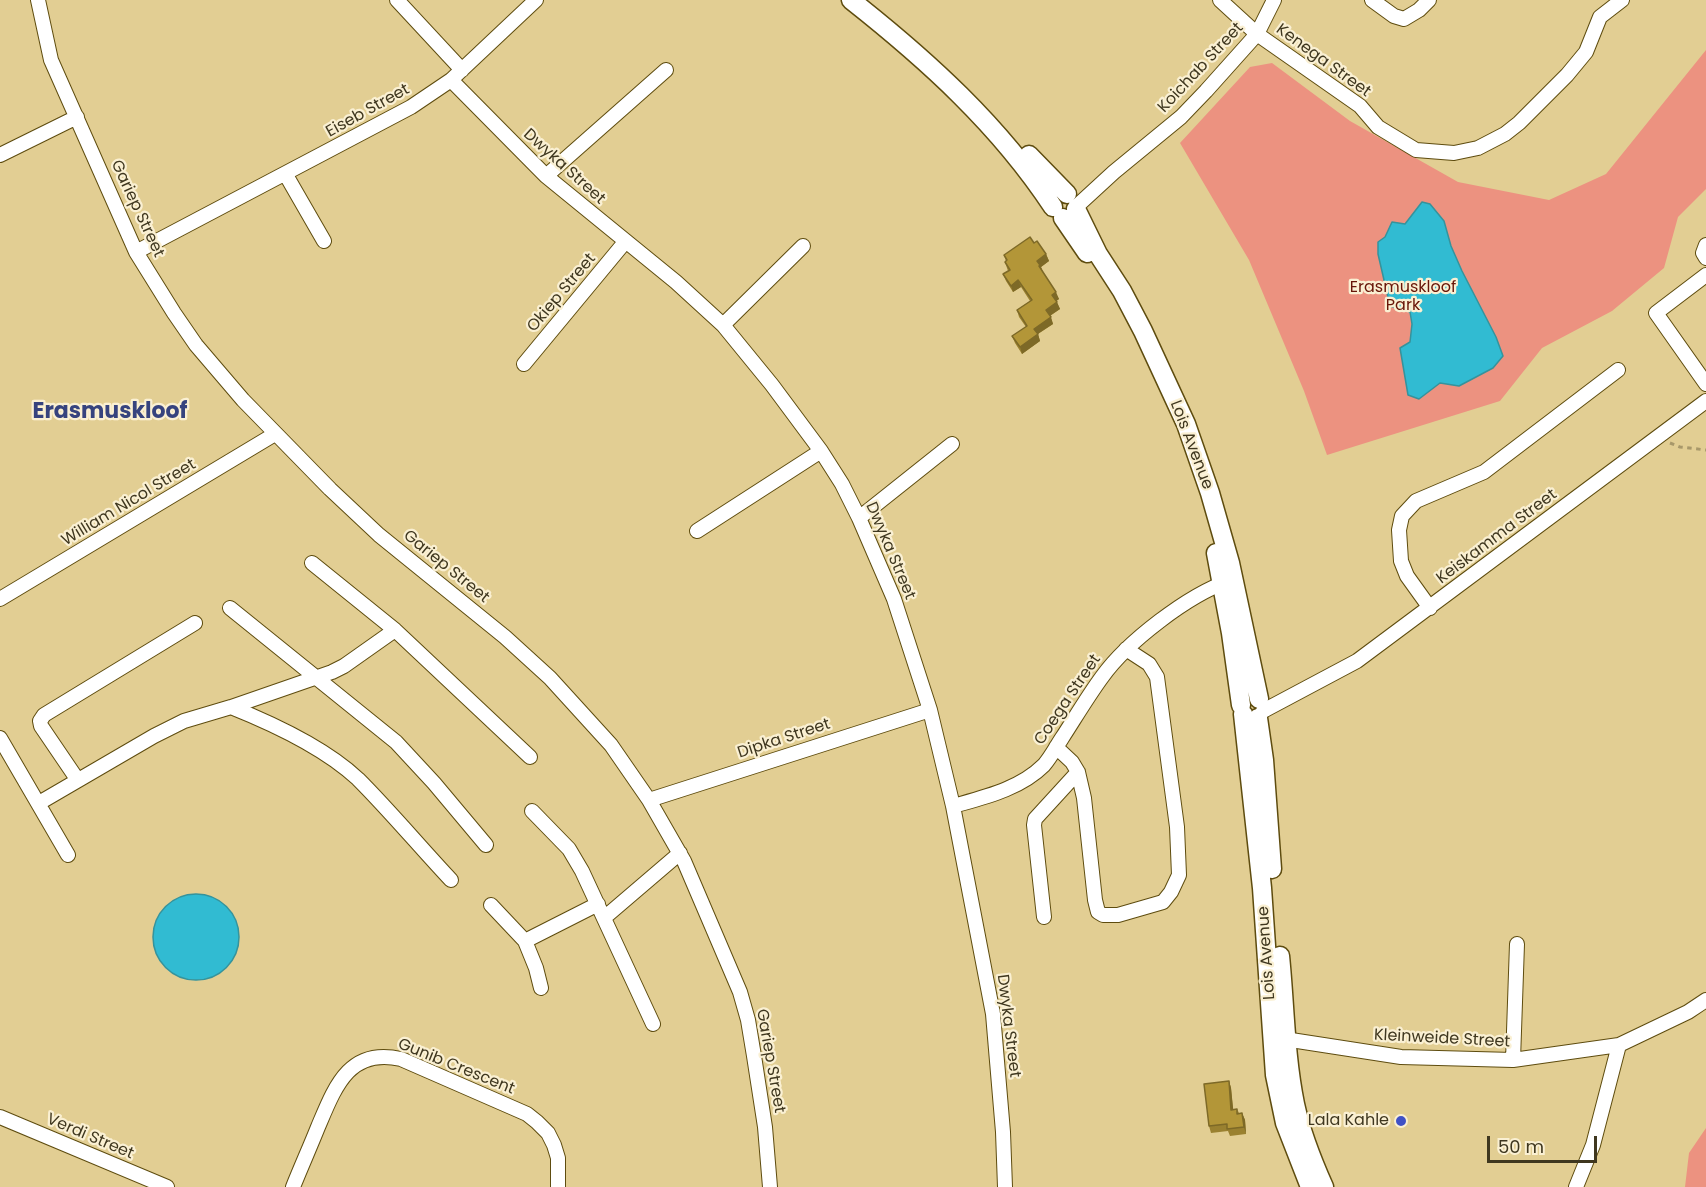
<!DOCTYPE html>
<html>
<head>
<meta charset="utf-8">
<style>
	body { margin:0 }
	#map { position:relative; width:1706px; height:1187px; overflow:hidden; background:#e2ce93; font-family:Poppins,sans-serif }
	canvas { display:block }
	.scale { position:absolute; left:1487px; top:1136px; width:110px; height:27px; box-sizing:border-box; border:3px solid #3f371f; border-top:0; padding-left:8px; font-size:18px; line-height:21px; white-space:nowrap; color:#3f371f; -webkit-text-stroke:4px #faf0d3; paint-order:stroke }
</style>
</head>
<body>
<div id="map">
<canvas width="1706" height="1187"></canvas>
<div class="scale">50 m</div>
</div>
<script>
const ctx = document.querySelector('canvas').getContext('2d');
ctx.lineJoin = 'round';
function paint(path, color) {
  ctx.fillStyle = color;
  ctx.fill(path, 'evenodd');
}
function stroke(path, color, width, dash) {
  ctx.strokeStyle = color;
  ctx.lineWidth = width;
  ctx.lineCap = dash ? 'butt' : 'round';
  ctx.setLineDash(dash || []);
  ctx.stroke(path);
}
function write(font, color, halo, rows, align = 'center') {
  ctx.font = font + ' Poppins,sans-serif';
  ctx.lineWidth = 4.5;
  ctx.setLineDash([]);
  ctx.textBaseline = 'middle';
  ctx.strokeStyle = halo;
  ctx.fillStyle = color;
  for (const [text, x, y, turn = 0] of rows) {
    ctx.save();
    ctx.translate(x, y);
    ctx.rotate((+turn || 0) * Math.PI / 180);
    ctx.textAlign = isNaN(turn) ? turn : align;
    if (halo) ctx.strokeText(text, 0, 0);
    ctx.fillText(text, 0, 0);
    ctx.restore();
  }
}
const green = new Path2D(`
	M1706,50V189L1678,217L1664,268L1612,311L1542,348L1500,401L1327,455L1304,391L1249,260L1180,143L1250,67L1272,63L1350,121L1458,182L1549,200L1606,174Z
	M1706,1128V1187H1685L1689,1153Z`);
const water = new Path2D(`
	M1422,202L1430,204L1444,221L1451,246L1462,271L1496,337L1503,356L1493,368L1459,386L1440,383L1419,399L1408,395L1400,348L1410,342L1412,324L1410,312L1390,306L1378,254V242L1385,237L1392,222L1405,224Z
	M153 937a43 43 0 1 1 86 0a43 43 0 1 1-86 0Z`);
const path = new Path2D(`
	M1670,443L1680,447L1706,450`);
const street = new Path2D(`
	M38,0L51,60L136,252L174,313L196,345L243,400L330,489L379,535L505,637L550,678L611,745L649,800L684,861L740,992L748,1020L754,1056L765,1127L770,1187
	M397,0L462,70
	M1220,0L1257,34L1360,106L1378,127L1416,150L1454,153L1478,148L1505,134L1519,123L1567,75L1586,52L1600,17L1622,0
	M1372,0L1394,16L1404,19L1419,10L1429,0
	M451,80L546,176L676,282L723,325L772,385L821,451L842,484L859,518L894,599L930,710L953,806L993,1014L1003,1132L1005,1187
	M0,155L77,117
	M286,175L324,241
	M546,176L666,70
	M1077,206L1114,172L1181,117L1206,91L1257,34L1274,0
	M1706,245L1703,253L1706,258
	M136,252L411,107L451,80L536,0
	M1706,275L1656,313L1706,384
	M723,325L803,246
	M524,364L625,242
	M859,518L952,444
	M697,531L821,451
	M312,563L395,630
	M0,599L275,434
	M230,608L396,742L434,783L486,845
	M1430,608L1407,576L1401,561L1399,530L1402,516L1416,501L1484,472L1618,370
	M231,707C271,723 326,749 358,779C390,811 420,847 451,880
	M1263,711L1357,661L1706,401
	M0,738L68,855
	M1056,747L1072,762L1078,772L1084,798L1095,900L1098,912L1103,915H1118L1163,902L1171,892L1179,875L1177,827L1157,677L1149,664L1126,649
	M77,779L41,726L40,721L44,715L195,623
	M649,800L930,710
	M39,803L154,736L184,721L231,707L332,672L344,666L395,630L530,757
	M953,806C985,797 1020,789 1044,765C1051,757 1056,747 1062,738C1075,718 1088,696 1102,677C1127,642 1188,595 1229,581
	M532,811L569,849L582,871L653,1024
	M491,905L525,941L598,904
	M1044,917L1034,825L1035,819L1078,772
	M604,918L680,853
	M525,941L536,968L541,988
	M1278,1038L1401,1057L1513,1060L1619,1045L1688,1012L1706,1000
	M1513,1060L1517,944
	M0,1117L167,1187
	M293,1187C301,1167 310,1147 318,1127C335,1087 349,1047 401,1059L527,1114L537,1122L548,1133L554,1145L558,1158V1187
	M1576,1187L1593,1145L1619,1045`);
const secondary = new Path2D(`
	M851,0C927,60 999,125 1053,207
	M1029,155L1067,194
	M1076,209L1098,254L1122,291L1143,331L1186,424L1210,493L1230,563L1259,699
	M1063,218L1087,253
	M1216,553L1231,633L1241,705
	M1243,714L1262,888L1275,1075L1285,1123L1310,1187
	M1258,718L1264,760L1272,869
	M1280,956C1285,1005 1285,1055 1295,1104C1301,1132 1312,1160 1324,1187`);
const wall = new Path2D(`
	M1034,243L1046,254L1049,261L1041,267L1042,272L1059,299L1056,301L1060,309L1050,316L1053,324L1038,334L1040,341L1022,354L1015,343L1012,336L1026,327L1019,317L1017,310L1030,301L1021,287L1013,292L1006,281L1003,274L1008,271L1005,262L1006,261L1004,255Z
	M1229,1081L1231,1088L1233,1110L1237,1109L1239,1113H1242L1245,1120L1246,1134L1230,1136L1228,1131L1211,1133L1209,1126Z`);
const shadedWall = new Path2D(`
	M1046,254L1049,261L1041,267L1043,272L1041,273L1037,261Z
	M1018,280L1021,287L1013,292L1011,286Z
	M1056,292L1059,299L1055,302L1052,295Z
	M1057,302L1060,309L1048,317L1046,310Z
	M1051,317L1053,324L1036,335L1034,329Z
	M1038,334L1040,341L1022,354L1020,347Z
	M1229,1081L1231,1088L1234,1117L1231,1110Z
	M1242,1113L1245,1120L1246,1134L1244,1127Z`);
const building = new Path2D(`
	M1030,237L1034,243L1037,241L1046,254L1037,261L1040,265L1039,266L1056,292L1052,295L1057,302L1046,310L1051,317L1034,329L1038,334L1020,347L1012,336L1027,326L1017,310L1032,300L1018,280L1011,286L1003,274L1010,270L1005,262L1007,260L1004,255Z
	M1229,1081L1231,1110L1237,1109V1114L1242,1113L1244,1127L1227,1129V1124L1209,1126L1204,1084Z`);
const markers = [
	[1401,1121,6,"#4051c5"]
];
const streetNames = [
	["Kenega Street",1323,61,36],
	["Koichab Street",1201,68,-47],
	["Eiseb Street",368,111,-29],
	["Dwyka Street",564,167,42],
	["Gariep Street",137,209,65],
	["Okiep Street",562,293,-50],
	["Lois Avenue",1191,445,69],
	["William Nicol Street",129,503,-31],
	["Keiskamma Street",1497,537,-37],
	["Dwyka Street",890,551,67],
	["Gariep Street",446,567,39],
	["Coega Street",1068,700,-56],
	["Dipka Street",784,739,-18],
	["Lois Avenue",1267,953,-94],
	["Dwyka Street",1008,1026,83],
	["Kleinweide Street",1442,1039,3],
	["Gariep Street",770,1061,80],
	["Gunib Crescent",456,1067,22],
	["Verdi Street",90,1137,23]
];
const parkNames = [
	["Erasmuskloof",1403,288],
	["Park",1403,306]
];
const poiNames = [
	["Lala Kahle",1389,1121]
];
const districtNames = [
	["Erasmuskloof",110,412]
];
paint(green, '#ec9280');
paint(water, '#31bbd2');
stroke(water, '#35939c', 1.5);
stroke(street, '#5e4c0f', 16);
stroke(secondary, '#5e4c0f', 21);
stroke(path, '#a8986a', 3, [4.5, 4.5]);
stroke(street, '#fff', 14);
stroke(secondary, '#fff', 18);
paint(wall, '#9a8130');
paint(shadedWall, '#7d6927');
paint(building, '#b39638');
stroke(building, '#7d6927', 1.5);
for (const [x, y, r, color] of markers) {
  const dot = new Path2D();
  dot.arc(x, y, r, 0, 2 * Math.PI);
  ctx.fillStyle = color;
  ctx.fill(dot);
  stroke(dot, '#faf0d3', 2);
}
write('16px', '#3f371f', '#faf0d3', streetNames);
write('16px', '#671508', '#faf0d3', parkNames);
write('16px', '#3f371f', '#faf0d3', poiNames, 'right');
write('bold 22px', '#36437e', '#faf0d3', districtNames);
</script>
</body>
</html>
